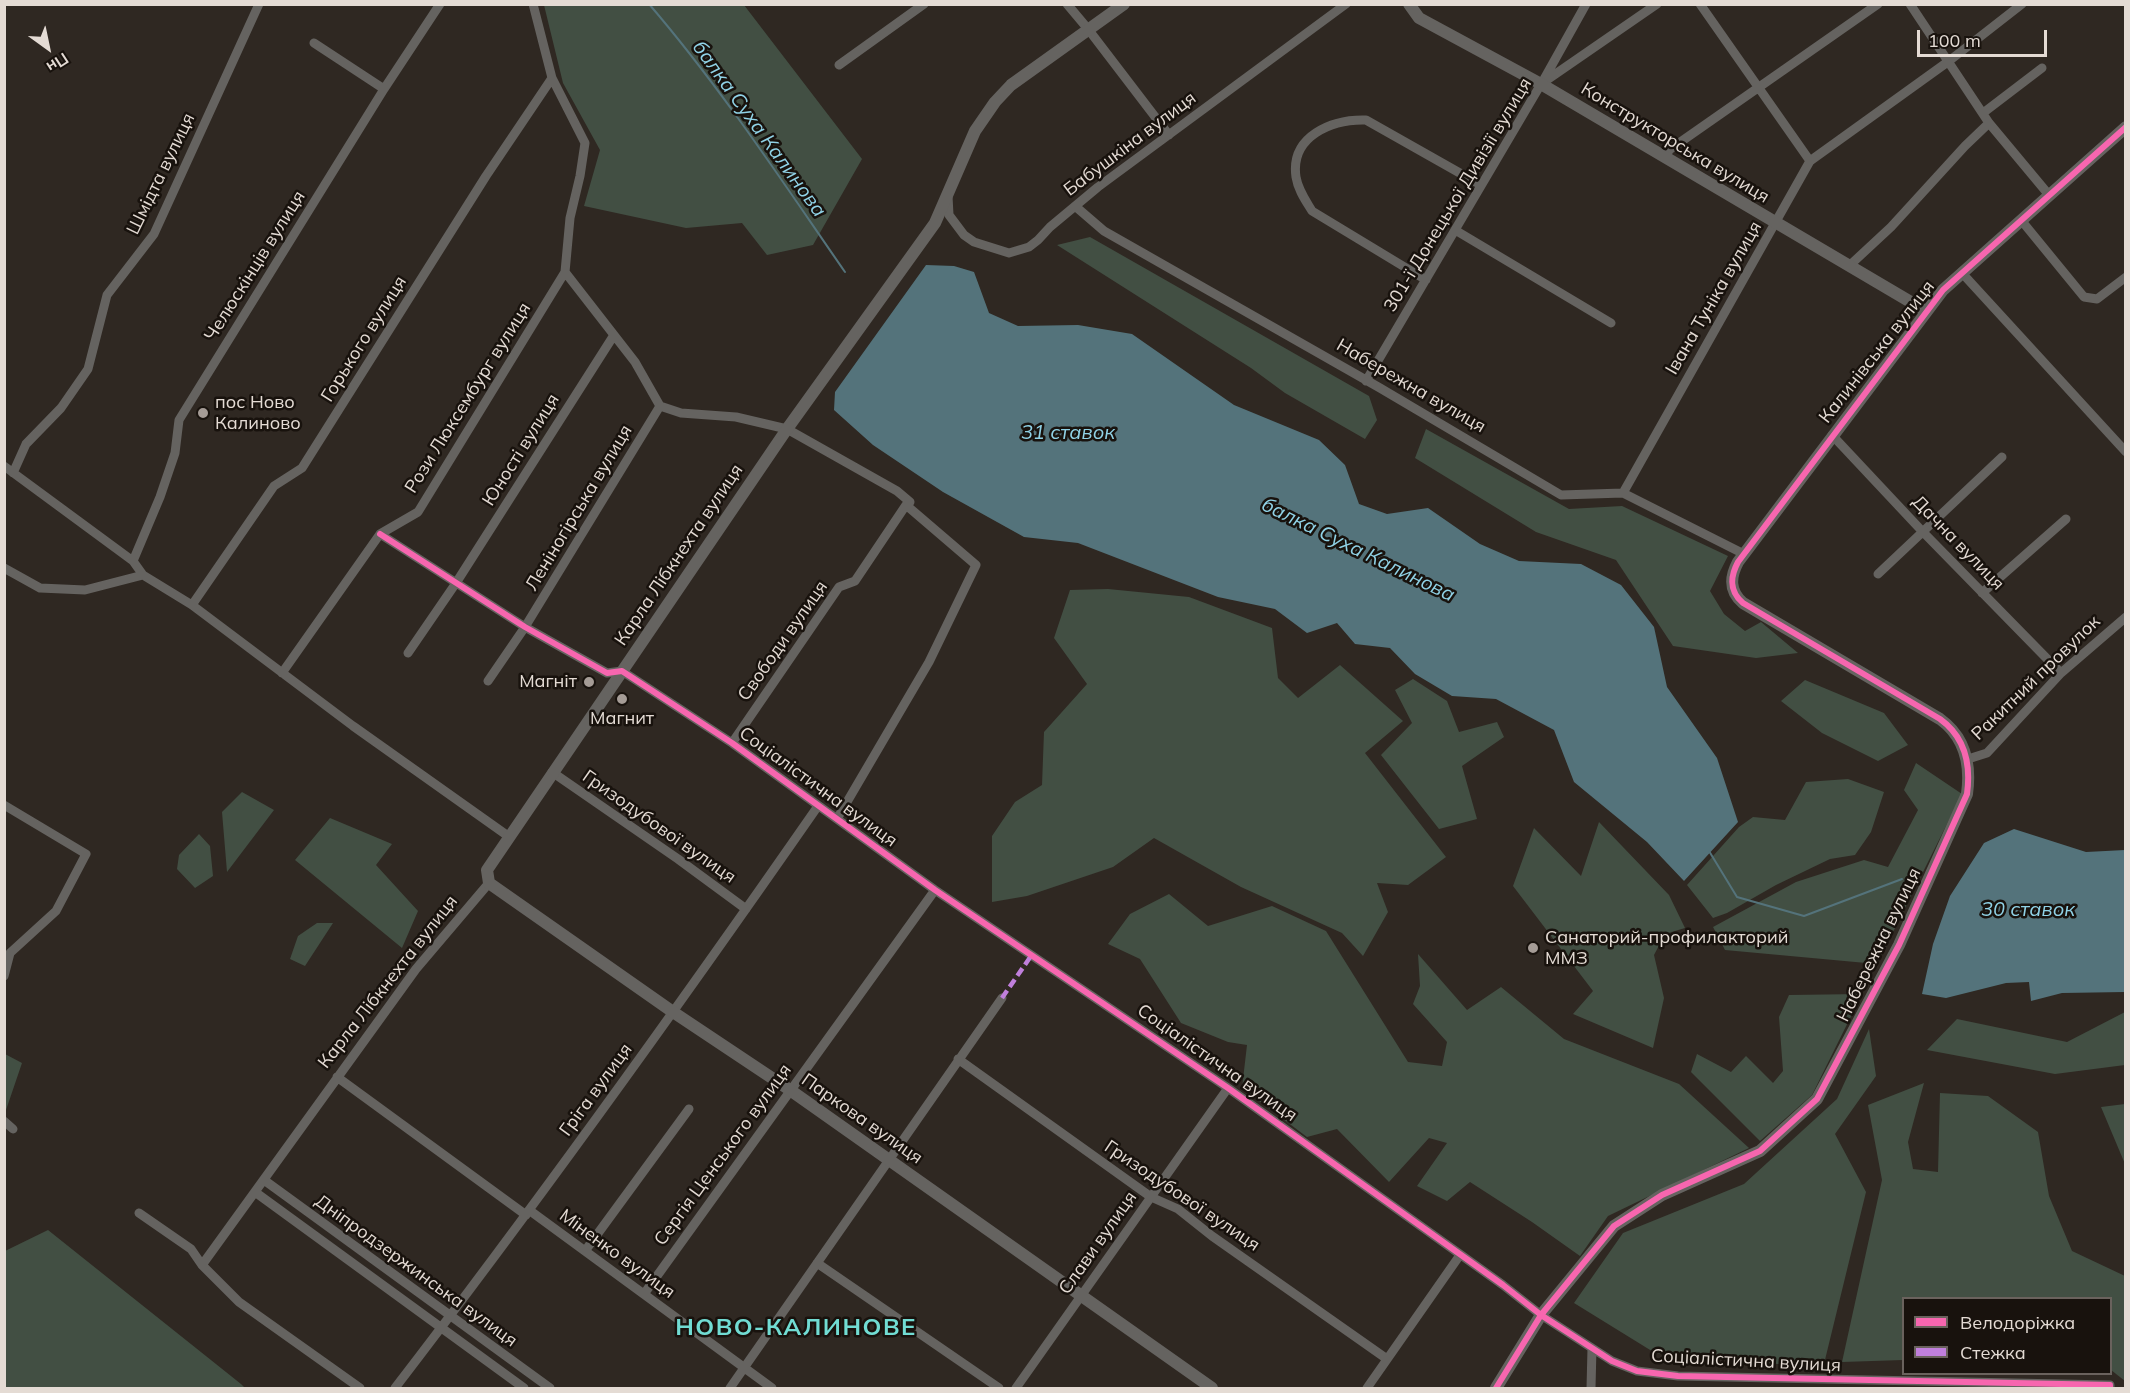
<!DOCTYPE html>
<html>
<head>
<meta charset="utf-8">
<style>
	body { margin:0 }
	#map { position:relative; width:2130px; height:1393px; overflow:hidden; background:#2f2822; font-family:Mulish,sans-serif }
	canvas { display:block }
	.frame { position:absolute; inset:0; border:6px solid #e4dbd4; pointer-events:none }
	.legend { position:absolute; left:1902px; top:1297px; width:210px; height:78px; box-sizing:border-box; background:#18120d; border:2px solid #6a625d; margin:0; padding:8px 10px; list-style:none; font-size:18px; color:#e4dbd4 }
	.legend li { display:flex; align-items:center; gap:12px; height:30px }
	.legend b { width:30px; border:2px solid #6a625d }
	.north { position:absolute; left:18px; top:18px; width:60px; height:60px; -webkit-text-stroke:4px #18120d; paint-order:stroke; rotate:147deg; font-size:16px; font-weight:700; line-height:24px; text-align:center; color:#e4dbd4 }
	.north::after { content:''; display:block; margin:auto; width:21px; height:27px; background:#e4dbd4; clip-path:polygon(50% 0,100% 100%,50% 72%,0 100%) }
	.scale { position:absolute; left:1917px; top:30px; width:130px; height:27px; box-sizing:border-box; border:3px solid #e4dbd4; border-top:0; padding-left:8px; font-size:18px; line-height:21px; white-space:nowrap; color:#e4dbd4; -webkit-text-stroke:4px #18120d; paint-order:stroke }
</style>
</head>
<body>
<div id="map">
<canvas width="2130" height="1393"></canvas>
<div class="frame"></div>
<ul class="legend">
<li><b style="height:8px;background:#f766af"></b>Велодоріжка</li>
<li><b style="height:8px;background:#c07fdc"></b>Стежка</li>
</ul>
<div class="north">Пн</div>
<div class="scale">100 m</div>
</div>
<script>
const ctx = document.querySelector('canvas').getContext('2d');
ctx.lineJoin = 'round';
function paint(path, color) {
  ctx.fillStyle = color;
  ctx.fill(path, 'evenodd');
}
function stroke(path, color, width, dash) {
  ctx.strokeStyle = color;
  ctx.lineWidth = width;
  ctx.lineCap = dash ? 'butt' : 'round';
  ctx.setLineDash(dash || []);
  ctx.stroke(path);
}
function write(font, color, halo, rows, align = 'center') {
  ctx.font = font + ' Mulish,sans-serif';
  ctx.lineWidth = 5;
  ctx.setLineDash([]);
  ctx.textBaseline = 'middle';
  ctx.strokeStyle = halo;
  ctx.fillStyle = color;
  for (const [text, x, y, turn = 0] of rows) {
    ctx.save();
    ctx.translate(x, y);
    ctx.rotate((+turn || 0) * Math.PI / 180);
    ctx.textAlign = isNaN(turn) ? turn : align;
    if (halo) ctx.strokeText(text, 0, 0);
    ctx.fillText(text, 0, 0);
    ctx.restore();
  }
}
const green = new Path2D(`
	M544,5H744L862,159L813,245L767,255L742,223L686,228L584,206L600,150L563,83Z
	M1090,237L1369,396L1377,420L1365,439L1285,393L1251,368L1057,245Z
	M1426,429L1569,509L1622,506L1728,556L1710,591L1724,614L1745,631L1761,622L1798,653L1756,658L1673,646L1616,560L1536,532L1415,458Z
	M1108,589L1189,597L1272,628L1278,678L1298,698L1340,665L1403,721L1365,753L1446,857L1408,885L1377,883L1388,912L1363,956L1342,933L1241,887L1154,838L1113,867L1027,896L992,902V836L1015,802L1042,785L1044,732L1087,684L1054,638L1070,590Z
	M1413,679L1447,701L1459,732L1497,722L1504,737L1462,766L1477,819L1439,829L1381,755L1412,723L1395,690Z
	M1805,680L1884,713L1908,745L1878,761L1822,733L1781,701Z
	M1916,763L1962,794L1877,964L1725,950L1713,927L1796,882L1864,860L1888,867L1918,810L1904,790Z
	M1848,779L1884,792L1871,832L1855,855L1830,859L1776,885L1727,913L1713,918L1687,885L1739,827L1753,817L1785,820L1806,782Z
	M242,792L274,810L227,872L222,812Z
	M330,818L392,844L376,865L418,911L402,948L295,860Z
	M1599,822L1669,895L1685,928L1665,934L1654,955L1664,998L1653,1048L1573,1014L1593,991L1513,886L1534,828L1581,876Z
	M199,834L210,846L213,876L195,888L177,869L179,855Z
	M1169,894L1208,926L1272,906L1326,931L1408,1062L1442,1066L1447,1042L1413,1004L1420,986L1418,954L1467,1010L1501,987L1564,1039L1679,1084L1749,1148L1608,1216L1580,1256L1532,1222L1470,1182L1447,1201L1417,1186L1447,1143L1429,1138L1389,1182L1337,1129L1307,1137L1242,1088L1247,1045L1228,1042L1181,1023L1140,959L1108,944L1130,914Z
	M317,923H333L305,966L290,959L298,936Z
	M1862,994L1812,1095L1760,1141L1691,1072L1697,1054L1731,1072L1746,1056L1773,1083L1783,1071L1779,1017L1789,995Z
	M2125,1012V1065L2055,1074L1927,1050L1957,1019L2067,1042Z
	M1869,1029L1876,1076L1835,1134L1866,1192L1823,1368L1655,1353L1574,1303L1623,1233L1744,1184L1837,1099Z
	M5,1054L22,1063L5,1113Z
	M1924,1083L1908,1142L1913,1169L1938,1172L1940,1093L1988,1096L2038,1132L2049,1196L2072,1251L2125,1276V1381L2111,1370L2110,1298H1904L1903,1360L1842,1362L1882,1180L1868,1105Z
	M2125,1104H2126L2125,1164L2101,1107Z
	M48,1230L241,1384L245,1388H5V1251Z`);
const water = new Path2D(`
	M926,265L954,266L974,272L989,313L1018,326L1078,325L1132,334L1234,405L1319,440L1345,465L1359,504L1387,514L1428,508L1480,544L1519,561L1581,564L1621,585L1654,627L1667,687L1717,758L1738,822L1684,881L1647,842L1574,782L1554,730L1496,699L1452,696L1415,674L1390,648L1355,644L1337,623L1307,633L1275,609L1218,597L1078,543L1024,537L943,492L873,445L834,410L835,392Z
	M2014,829L2086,852L2125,850V992L2062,993L2031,1001L2029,982L2006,983L1946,998L1922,994L1933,944L1950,896L1984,843Z`);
const stream = new Path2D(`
	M649,4C721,88 782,181 845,272
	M1709,851L1737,897L1804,916L1902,879`);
const minor = new Path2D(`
	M533,4L552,78L585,143L580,176L570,218L565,272L635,362L660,406L681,413L736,417L787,429L897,491L910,502L906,505L976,565L929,662L837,819
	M1067,4L1088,29L1169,135
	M1700,4L1810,161
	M1910,4L1989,123L2049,195
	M314,43L384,89
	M839,65L924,4
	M1543,81L1586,4
	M1983,113L2042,68
	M1666,158L1669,150L1878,4
	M948,196L949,215L964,235L974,242L1009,253L1029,247L1038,240L1050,227L1098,187L1346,4
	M1075,206L1104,231L1380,388L1561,495L1623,493L1744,554
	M2021,220L2084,297L2097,299L2126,277
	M1455,230L1611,323
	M1849,266L1891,227L1965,146L1989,123
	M1962,273L2126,452
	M1426,280L1312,211C1306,201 1298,190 1296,177C1290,136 1332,119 1366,120L1481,185
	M1366,381L1541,84L1657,4
	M1832,435L1922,531L2061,673
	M4,466L133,561L143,575L192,605L353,726L508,836
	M13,473L26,444L61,408L88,369L107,295L154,234L259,4
	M1623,493L1810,161L1949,61L2022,4
	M380,534L525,627L607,673L622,671L732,743L935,890L1228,1088L1503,1285L1541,1315L1612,1361L1637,1371L1678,1376L2110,1385V1388
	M133,561L160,497L175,453L179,420L384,89L440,4
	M4,568L40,588L85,590L143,575
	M1878,574L2002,457
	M1982,593L2066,519
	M192,605L274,486L302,468L486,176L552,78
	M408,653L456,583L614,335
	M282,673L380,534L418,512L565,272
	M488,681L525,627L660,406
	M732,743L839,587L855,581L906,505
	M1968,759L1987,753L2061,673L2126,617
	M552,772L678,859L746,909
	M4,805L86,854L56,911L10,953L4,976
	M958,1059L1151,1197L1178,1209L1212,1236L1387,1359
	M337,1077L526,1215
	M4,1121L13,1129
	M264,1180L550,1388
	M255,1192L524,1388
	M529,1210L772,1388
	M139,1213L191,1249L202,1265L239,1302L360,1388
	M585,1251L689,1109
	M817,1263L999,1388
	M202,1265L416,969L489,883
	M644,1294L935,890
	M395,1388C541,1198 681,1003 818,806
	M730,1388L1002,998
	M1016,1388L1228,1088
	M1367,1388L1460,1255
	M1591,1388L1592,1348`);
const tertiary = new Path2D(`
	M1124,4L1011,85L995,102L975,131L935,223L787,429L487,870L489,883L673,1012L790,1090L1212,1388
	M1409,4L1419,18L1541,84L1926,311
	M1496,1388L1541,1315L1614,1226L1662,1195L1760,1151L1817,1099L1899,945L1967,794C1971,765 1965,737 1940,719L1743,603C1729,591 1730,577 1738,562L1943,290L2126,127`);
const quiet = new Path2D(`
	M1002,998L1031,956`);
const cycleway = new Path2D(`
	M380,534L525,627L607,673L622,671L732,743L935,890L1228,1088L1503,1285L1541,1315L1612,1361L1637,1371L1678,1376L2110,1385V1388
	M1496,1388L1541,1315L1614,1226L1662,1195L1760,1151L1817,1099L1899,945L1967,794C1971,765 1965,737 1940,719L1743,603C1729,591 1730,577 1738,562L1943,290L2126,127`);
const markers = [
	[203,413,6,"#a59c96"],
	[589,682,6,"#a59c96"],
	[622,699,6,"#a59c96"],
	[1533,948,6,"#a59c96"]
];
const streetNames = [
	["Конструкторська вулиця",1675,143,31],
	["Бабушкіна вулиця",1130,144,-37],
	["Шмідта вулиця",161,174,-64],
	["301-ї Донецької Дивізії вулиця",1458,195,-59],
	["Челюскінців вулиця",255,266,-58],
	["Івана Туніка вулиця",1714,298,-60],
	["Горького вулиця",364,339,-58],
	["Калинівська вулиця",1877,352,-52],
	["Набережна вулиця",1411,386,30],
	["Рози Люксембург вулиця",468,398,-58],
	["Юності вулиця",521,450,-58],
	["Леніногірська вулиця",579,508,-59],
	["Дачна вулиця",1958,543,46],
	["Карла Лібкнехта вулиця",679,555,-56],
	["Свободи вулиця",783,641,-55],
	["Ракитний провулок",2036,678,-44],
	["Соціалістична вулиця",818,787,36],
	["Гризодубової вулиця",659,827,35],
	["Набережна вулиця",1879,945,-64],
	["Карла Лібкнехта вулиця",388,982,-52],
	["Соціалістична вулиця",1217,1063,35],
	["Гріга вулиця",596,1090,-54],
	["Паркова вулиця",862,1119,35],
	["Сергія Ценського вулиця",723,1155,-54],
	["Гризодубової вулиця",1182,1196,34],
	["Слави вулиця",1098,1243,-55],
	["Міненко вулиця",617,1254,36],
	["Дніпродзержинська вулиця",416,1271,36],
	["Соціалістична вулиця",1746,1361,3]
];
const poiNames = [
	["пос Ново",215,403],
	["Калиново",215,424],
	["Магніт",577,682,"right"],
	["Магнит",622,719,"center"],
	["Санаторий-профилакторий",1545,938],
	["ММЗ",1545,959]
];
const waterNames = [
	["балка Суха Калинова",759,129,54],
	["31 ставок",1068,433],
	["балка Суха Калинова",1358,550,26],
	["30 ставок",2028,910]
];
const districtNames = [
	["НОВО-КАЛИНОВЕ",796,1328]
];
paint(green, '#424f43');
paint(water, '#54737b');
stroke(stream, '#54737b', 2);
stroke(minor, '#656360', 9);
stroke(tertiary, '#656360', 12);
stroke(quiet, '#c07fdc', 4.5, [9, 4.5]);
stroke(cycleway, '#f766af', 6);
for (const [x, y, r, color] of markers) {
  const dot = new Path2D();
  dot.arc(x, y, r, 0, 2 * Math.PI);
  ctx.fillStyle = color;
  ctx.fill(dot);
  stroke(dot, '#18120d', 2);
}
write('18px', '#e4dbd4', '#18120d', streetNames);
write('18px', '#e4dbd4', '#18120d', poiNames, 'left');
write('italic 20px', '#90d2e6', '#18120d', waterNames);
ctx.letterSpacing = '1.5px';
write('bold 24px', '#71dcd3', '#18120d', districtNames);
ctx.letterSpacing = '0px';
</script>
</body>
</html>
